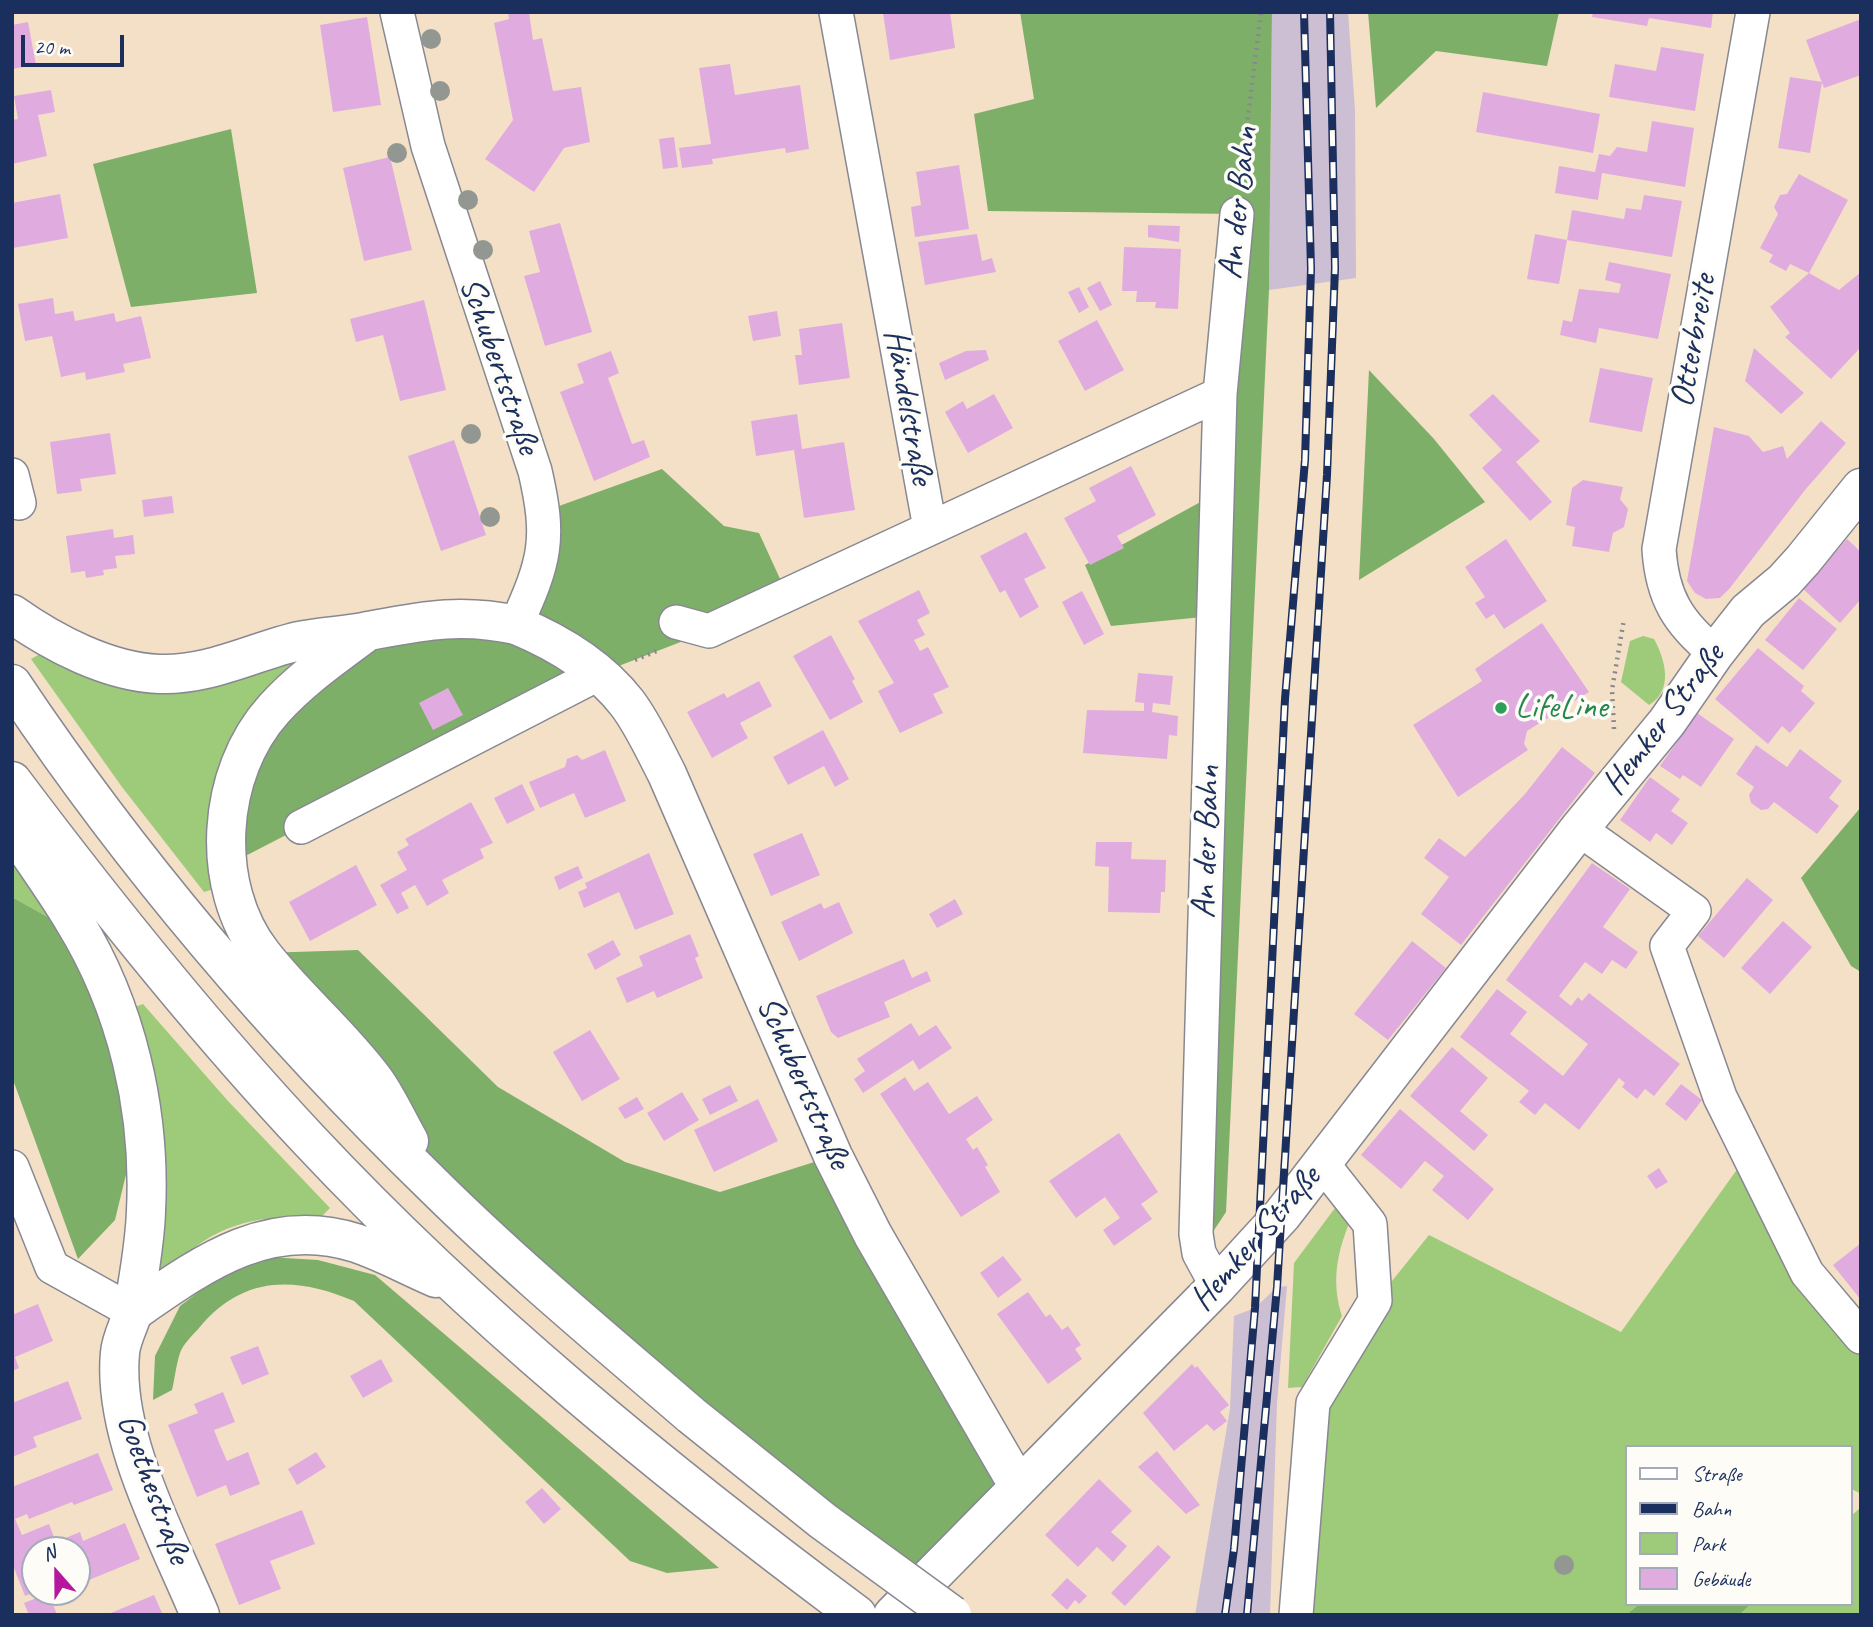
<!DOCTYPE html>
<html>
<head>
<meta charset="utf-8">
<style>
	body { margin:0 }
	#map { position:relative; width:1873px; height:1627px; overflow:hidden; background:#f4e0c6; font-family:Caveat,sans-serif }
	canvas { display:block }
	.frame { position:absolute; inset:0; border:14px solid #1b2f5e; pointer-events:none }
	.legend { position:absolute; left:1625px; top:1445px; width:228px; height:161px; box-sizing:border-box; background:#fdfcf7; border:2px solid #a3aaba; margin:0; padding:9px 12px; list-style:none; font-size:21px; color:#1b2f5e }
	.legend li { display:flex; align-items:center; gap:14px; height:35px }
	.legend b { width:35px; border:2px solid #a3aaba }
	.north { position:absolute; left:21px; top:1536px; width:70px; height:70px; box-sizing:border-box; background:#fdfcf7; border:2px solid #a3aaba; border-radius:50%; rotate:339deg; font-size:19px; font-weight:700; line-height:28px; text-align:center; color:#1b2f5e }
	.north::after { content:''; display:block; margin:auto; width:24px; height:32px; background:#b5179e; clip-path:polygon(50% 0,100% 100%,50% 72%,0 100%) }
	.scale { position:absolute; left:21px; top:35px; width:103px; height:32px; box-sizing:border-box; border:4px solid #1b2f5e; border-top:0; padding-left:9px; font-size:21px; line-height:24px; white-space:nowrap; color:#1b2f5e; -webkit-text-stroke:5px #fdfcf7; paint-order:stroke }
</style>
</head>
<body>
<div id="map">
<canvas width="1873" height="1627"></canvas>
<div class="frame"></div>
<ul class="legend">
<li><b style="height:9px;background:#fff"></b>Straße</li>
<li><b style="height:9px;background:#1b2f5e"></b>Bahn</li>
<li><b style="height:19px;background:#9ecb79"></b>Park</li>
<li><b style="height:19px;background:#e0ace0"></b>Gebäude</li>
</ul>
<div class="north">N</div>
<div class="scale">20 m</div>
</div>
<script>
const ctx = document.querySelector('canvas').getContext('2d');
ctx.lineJoin = 'round';
function paint(path, color) {
  ctx.fillStyle = color;
  ctx.fill(path, 'evenodd');
}
function stroke(path, color, width, dash) {
  ctx.strokeStyle = color;
  ctx.lineWidth = width;
  ctx.lineCap = dash ? 'butt' : 'round';
  ctx.setLineDash(dash || []);
  ctx.stroke(path);
}
function write(font, color, halo, rows, align = 'center') {
  ctx.font = font + ' Caveat,sans-serif';
  ctx.lineWidth = 7;
  ctx.setLineDash([]);
  ctx.textBaseline = 'middle';
  ctx.strokeStyle = halo;
  ctx.fillStyle = color;
  for (const [text, x, y, turn = 0] of rows) {
    ctx.save();
    ctx.translate(x, y);
    ctx.rotate((+turn || 0) * Math.PI / 180);
    ctx.textAlign = isNaN(turn) ? turn : align;
    if (halo) ctx.strokeText(text, 0, 0);
    ctx.fillText(text, 0, 0);
    ctx.restore();
  }
}
const industrial = new Path2D(`
	M1272,12H1348L1355,110L1356,278L1269,290Z
	M1287,1286L1277,1403L1270,1615H1195L1230,1409L1234,1316L1255,1308L1277,1287Z`);
const green = new Path2D(`
	M1643,636L1654,639C1665,659 1674,690 1649,705L1621,682L1630,641Z
	M40,654L71,670L290,659L295,666L214,889L204,892L122,787L31,659Z
	M12,861L53,920L12,897Z
	M143,1004L228,1101L330,1208L321,1217C249,1215 212,1224 161,1278L153,1273C157,1252 162,1230 164,1209C171,1140 155,1072 135,1007Z
	M1748,1154L1861,1337V1494L1850,1488V1447H1626V1604H1639L1626,1615H1312L1326,1400L1384,1315L1392,1281L1429,1235L1621,1332Z
	M1335,1208L1350,1221C1337,1253 1331,1282 1342,1316L1302,1387L1288,1388L1294,1263Z
	M1861,1507V1615H1739L1751,1604H1850V1517Z`);
const forest = new Path2D(`
	M1020,12H1272L1269,290L1226,1212L1199,1253L1213,616L1111,626L1085,565L1217,493L1236,214L988,211L974,114L1034,99Z
	M1368,12H1559L1547,66L1436,51L1376,108Z
	M231,129L257,293L131,307L93,164Z
	M1369,370L1434,439L1485,502L1359,580Z
	M662,469L724,526L759,533L787,594L709,631L598,674L226,866L243,757L368,631L516,625L545,511Z
	M1861,807V972L1851,966L1801,878Z
	M12,897L53,920L85,970L109,1039L122,1093L128,1166L115,1220L78,1259L12,1077Z
	M358,950L498,1087L625,1162L720,1192L833,1156L1019,1487L918,1590L500,1248L261,953Z
	M268,1257L318,1260L375,1275L719,1568L667,1573L630,1561L354,1301C296,1276 242,1275 199,1328C193,1335 183,1344 180,1353C176,1365 175,1378 172,1390L153,1400L155,1356L180,1306L218,1277Z
	M1639,1604H1751L1739,1615H1626Z`);
const building = new Path2D(`
	M508,12H529L533,40L542,38L553,91L581,87L590,142L564,148L534,192L485,159L513,120L494,23L509,19Z
	M950,12L955,48L890,60L883,13Z
	M1593,12H1713L1711,28L1649,18L1647,26L1592,17Z
	M367,17L381,105L333,112L320,25Z
	M1861,19V75L1824,88L1806,40Z
	M28,22L36,65L12,69V25Z
	M1661,47L1704,54L1695,111L1609,97L1615,64L1656,71Z
	M730,64L735,95L800,85L809,149L786,153L785,148L712,159L713,164L682,168L679,148L711,144L699,68Z
	M1790,77L1822,82L1810,153L1778,148Z
	M51,90L55,112L38,115L47,156L12,164V120L18,119L14,96Z
	M1483,92L1600,114L1593,153L1476,132Z
	M1652,121L1694,128L1685,187L1602,173L1598,200L1555,193L1559,166L1595,172L1599,154L1610,156L1617,147L1647,152Z
	M674,137L678,167L663,169L659,139Z
	M390,157L412,250L364,261L343,168Z
	M959,165L969,229L915,237L911,207L921,205L916,172Z
	M1799,174L1848,200L1809,273L1790,264L1786,271L1769,262L1773,255L1760,248L1778,214L1774,207L1780,195L1787,194Z
	M60,194L68,238L13,248L12,203Z
	M1644,195L1682,201L1672,257L1567,240L1559,284L1527,279L1535,234L1567,240L1572,210L1624,219L1626,208L1641,210Z
	M560,223L592,332L545,346L524,276L540,272L529,231Z
	M1148,225L1180,226L1179,242L1148,237Z
	M977,234L982,261L992,258L996,272L925,285L918,242Z
	M1124,247L1181,249L1178,309L1155,308L1156,302H1136L1137,291H1122Z
	M1609,262L1671,274L1658,339L1599,328L1596,343L1560,335L1563,320L1572,322L1579,289L1619,293L1621,284L1605,280Z
	M1861,272V347L1831,379L1785,337L1790,333L1770,307L1809,273L1839,290Z
	M1100,281L1112,305L1100,311L1087,288Z
	M1079,287L1089,307L1079,313L1068,292Z
	M53,298L55,314L73,311L75,321L114,313L116,322L141,316L151,358L123,364L125,372L86,380L85,372L61,377L52,336L25,341L18,304Z
	M424,300L446,390L400,401L383,335L356,342L350,319Z
	M777,311L781,336L753,341L748,316Z
	M1097,320L1124,370L1085,391L1058,341Z
	M842,323L850,378L799,385L795,355H802L799,329Z
	M1754,348L1804,393L1781,414L1745,381Z
	M986,350L989,360L945,380L939,363L966,351Z
	M611,351L619,373L608,378L632,444L644,440L650,457L594,481L560,392L584,383L577,364Z
	M1600,368L1653,378L1642,432L1589,422Z
	M994,394L1013,428L968,453L945,412L963,401L967,409Z
	M1493,394L1540,441L1516,462L1552,502L1530,521L1482,468L1502,450L1469,415Z
	M797,414L802,449L844,442L855,510L804,518L794,450L756,456L751,421Z
	M1821,421L1846,443L1805,490L1730,588L1720,598L1706,599L1695,593L1687,581L1714,427L1749,436L1763,452L1783,446L1787,459Z
	M110,433L116,474L80,479L82,491L57,494L50,442Z
	M454,440L486,535L441,551L408,456Z
	M1131,466L1156,515L1117,536L1124,548L1090,565L1064,518L1096,501L1089,488Z
	M1583,480L1623,487L1620,499L1628,509L1624,527L1613,533L1609,552L1572,546L1575,527L1566,525L1572,488Z
	M172,496L174,513L144,517L142,500Z
	M113,529L114,538L133,535L135,554L115,556L117,568L103,570L104,575L86,578L85,571L71,573L66,536Z
	M1026,532L1046,568L1024,579L1039,607L1020,618L1005,590L1000,593L980,556Z
	M1506,539L1547,601L1504,629L1494,614L1486,619L1475,603L1485,597L1465,567Z
	M1847,539L1861,552V599L1840,623L1803,589Z
	M919,590L930,613L917,620L925,635L914,640L920,651L928,647L949,687L933,694L943,713L900,733L878,691L894,683L858,621Z
	M1082,591L1104,634L1084,645L1062,602Z
	M1799,598L1837,629L1803,670L1765,640Z
	M1542,623L1589,692L1527,731L1524,744L1528,750L1458,797L1413,725L1482,681L1475,669Z
	M831,635L855,679L852,681L863,702L830,720L793,656Z
	M1758,648L1804,686L1801,691L1815,703L1790,733L1782,726L1768,744L1715,699Z
	M1138,673L1173,676L1170,705L1153,703L1152,712L1178,716L1177,736L1169,735L1167,759L1083,753L1087,710L1144,711V703L1135,702Z
	M759,681L772,706L740,723L748,738L712,758L687,712L724,693L727,698Z
	M448,688L463,715L433,730L419,703Z
	M1697,713L1734,739L1701,787L1683,775L1680,779L1660,766Z
	M823,730L849,779L835,787L824,766L788,785L773,757Z
	M1756,745L1787,767L1800,749L1842,781L1829,798L1839,806L1817,834L1774,802L1768,809L1761,810L1751,803L1749,795L1754,787L1736,774Z
	M1562,747L1595,773L1461,945L1421,914L1449,877L1424,858L1439,838L1465,857L1525,794Z
	M605,750L626,801L585,818L574,793L540,808L529,782L565,767L567,759L577,755L582,760Z
	M1650,777L1680,799L1671,811L1688,823L1672,845L1656,833L1650,842L1620,820Z
	M522,784L535,810L507,824L494,798Z
	M471,802L493,843L480,849L484,858L442,880L449,893L427,906L415,885L401,893L409,908L397,914L380,885L407,870L397,852L409,845L405,839Z
	M802,833L820,875L771,896L753,854Z
	M1096,842H1132L1131,859L1166,860L1165,892H1161L1160,913L1108,912L1109,867L1095,866Z
	M649,853L674,914L635,930L619,892L584,908L578,892L587,888L585,883Z
	M1592,863L1630,889L1603,927L1638,952L1626,969L1612,960L1602,974L1585,962L1559,996L1571,1006L1578,997L1582,1001L1589,993L1680,1064L1654,1096L1645,1089L1637,1099L1622,1087L1625,1083L1619,1078L1579,1130L1545,1103L1535,1115L1519,1102L1529,1091L1460,1037L1497,989L1527,1012L1510,1034L1563,1076L1588,1044L1506,980Z
	M356,865L377,905L310,941L289,902Z
	M578,866L583,878L559,890L554,877Z
	M1747,878L1773,900L1724,958L1698,936Z
	M955,899L963,914L937,928L929,914Z
	M839,902L853,933L799,961L781,922L821,903L824,909Z
	M1783,921L1812,947L1770,994L1741,968Z
	M690,934L699,956L695,958L703,978L657,998L654,991L627,1003L616,978L643,966L639,956Z
	M613,940L621,955L595,970L587,954Z
	M1412,941L1446,968L1388,1040L1354,1014Z
	M904,959L912,978L927,971L931,981L884,1002L890,1017L838,1038L831,1032L816,996Z
	M911,1023L919,1036L936,1025L952,1048L919,1070L913,1060L863,1093L854,1079L865,1071L857,1059Z
	M590,1030L620,1079L582,1101L553,1052Z
	M1452,1047L1488,1078L1460,1111L1488,1135L1474,1151L1410,1096Z
	M905,1077L914,1091L928,1082L949,1114L977,1096L993,1120L966,1139L973,1150L977,1147L988,1165L985,1167L1000,1192L961,1217L880,1094Z
	M1681,1084L1702,1100L1686,1121L1665,1104Z
	M730,1085L738,1101L710,1115L702,1099Z
	M682,1092L699,1120L664,1141L647,1113Z
	M637,1097L644,1109L625,1119L618,1108Z
	M758,1099L778,1141L714,1172L694,1130Z
	M1400,1109L1494,1189L1468,1220L1432,1190L1444,1176L1425,1161L1401,1189L1361,1155Z
	M1119,1133L1158,1192L1141,1204L1152,1219L1114,1246L1103,1230L1120,1218L1105,1197L1076,1218L1049,1181Z
	M1659,1168L1668,1182L1656,1189L1647,1176Z
	M1861,1243V1300L1833,1265Z
	M1003,1256L1022,1280L998,1298L980,1273Z
	M1028,1292L1046,1317L1050,1314L1062,1330L1068,1326L1081,1345L1075,1349L1082,1359L1048,1384L997,1314Z
	M38,1304L53,1341L15,1357L19,1368L12,1371V1315Z
	M258,1346L269,1374L242,1385L230,1357Z
	M381,1359L393,1381L363,1398L350,1376Z
	M1192,1364L1195,1368L1197,1366L1229,1405L1220,1412L1227,1421L1214,1431L1207,1424L1174,1451L1143,1413Z
	M68,1381L82,1419L33,1437L37,1447L12,1457V1403Z
	M223,1392L235,1422L214,1430L220,1445L227,1461L248,1452L260,1484L230,1496L226,1485L197,1497L168,1425L198,1413L194,1404Z
	M1157,1451L1200,1505L1186,1514L1138,1467Z
	M316,1452L326,1467L297,1485L288,1469Z
	M98,1453L113,1490L74,1505L72,1502L29,1519L27,1514L15,1519L22,1535L49,1524L56,1542L28,1553L35,1571V1592L25,1596L12,1563V1487Z
	M1099,1479L1132,1511L1111,1532L1127,1546L1113,1562L1097,1547L1078,1567L1045,1535Z
	M542,1488L561,1509L544,1524L525,1502Z
	M302,1510L315,1544L270,1561L281,1589L239,1605L215,1544Z
	M125,1523L140,1559L77,1585V1550H60L56,1542L80,1532L83,1541Z
	M1158,1545L1171,1557L1125,1606L1111,1593Z
	M1067,1578L1087,1596L1079,1604L1075,1600L1067,1610L1051,1595Z
	M49,1593L57,1615H29L24,1603Z
	M154,1595L163,1615H106Z`);
const path = new Path2D(`
	M1240,182L1261,12
	M635,660L659,650
	M1614,729L1612,690L1624,619`);
const minor = new Path2D(`
	M397,12L428,146L535,471C551,540 545,561 516,625
	M836,12L930,528
	M1220,394L1237,214
	M12,475L19,503
	M676,622L709,631L1220,394L1196,1234L1199,1253L1217,1286
	M1715,653C1678,623 1662,597 1659,549L1753,12
	M301,827L598,674
	M1579,829L1694,911L1667,946L1720,1097L1807,1273L1861,1337
	M12,1167L52,1267L133,1312
	M1296,1615L1313,1403L1375,1301L1370,1224L1322,1163`);
const major = new Path2D(`
	M516,625C557,642 599,667 627,703C643,724 655,751 667,774L833,1156L873,1235L1019,1487
	M133,1312C129,1325 121,1339 120,1353C112,1437 168,1538 200,1615
	M893,1615L1217,1286L1282,1215L1579,829L1667,722L1715,653L1748,611L1784,581L1803,560L1861,488`);
const highway = new Path2D(`
	M12,614C53,643 108,672 159,674C209,676 252,652 299,641C322,636 346,636 368,631C423,621 460,613 516,625
	M368,631C336,655 302,678 274,709C216,773 209,886 262,954C297,999 342,1036 375,1081C388,1099 398,1122 409,1141
	M12,684C133,865 278,1034 434,1186C516,1267 604,1340 691,1415
	M12,781C106,906 203,1027 310,1141C474,1316 664,1471 857,1615
	M12,828C33,859 55,889 74,921C127,1007 151,1111 146,1211C145,1245 138,1279 133,1312
	M133,1312C202,1264 268,1215 356,1243C383,1252 410,1267 436,1278`);
const rail = new Path2D(`
	M1225,1615L1234,1549L1255,1308L1285,699L1305,460L1311,269L1304,12
	M1247,1615L1277,1287L1327,475L1335,268L1330,12`);
const highwayBridge = new Path2D(`
	M691,1415L823,1521L952,1615`);
const trees = [
	[431,39],
	[440,91],
	[397,153],
	[468,200],
	[483,250],
	[471,434],
	[490,517],
	[1564,1565]
];
const markers = [
	[1501,708,7,"#2e9e5b"]
];
const streetNames = [
	["An der Bahn",1239,203,-84],
	["Otterbreite",1694,341,-80],
	["Schubertstraße",499,366,71],
	["Händelstraße",908,407,80],
	["Hemker Straße",1664,720,-53],
	["An der Bahn",1207,842,-88],
	["Schubertstraße",803,1083,66],
	["Hemker Straße",1256,1239,-49],
	["Goethestraße",153,1489,70]
];
const leisureNames = [
	["LifeLine",1515,708]
];
paint(industrial, '#ccbed3');
paint(green, '#9ecb79');
paint(forest, '#7eaf69');
paint(building, '#e0ace0');
stroke(minor, '#888892', 36);
stroke(major, '#888892', 41);
stroke(highway, '#888892', 41);
stroke(path, '#888892', 4.5, [2, 5]);
stroke(minor, '#fff', 33);
stroke(major, '#fff', 38);
stroke(highway, '#fff', 38);
stroke(rail, '#1b2f5e', 8);
stroke(rail, '#fdfcf7', 5, [16]);
stroke(highwayBridge, '#888892', 41, []);
stroke(highwayBridge, '#fff', 38);
ctx.fillStyle = '#929891';
for (const [x, y] of trees) {
  ctx.beginPath();
  ctx.arc(x, y, 10, 0, 2 * Math.PI);
  ctx.fill();
}
for (const [x, y, r, color] of markers) {
  const dot = new Path2D();
  dot.arc(x, y, r, 0, 2 * Math.PI);
  ctx.fillStyle = color;
  ctx.fill(dot);
  stroke(dot, '#fdfcf7', 2.5);
}
write('35px', '#1b2f5e', '#fdfcf7', streetNames);
write('35px', '#27864d', '#fdfcf7', leisureNames, 'left');
</script>
</body>
</html>
